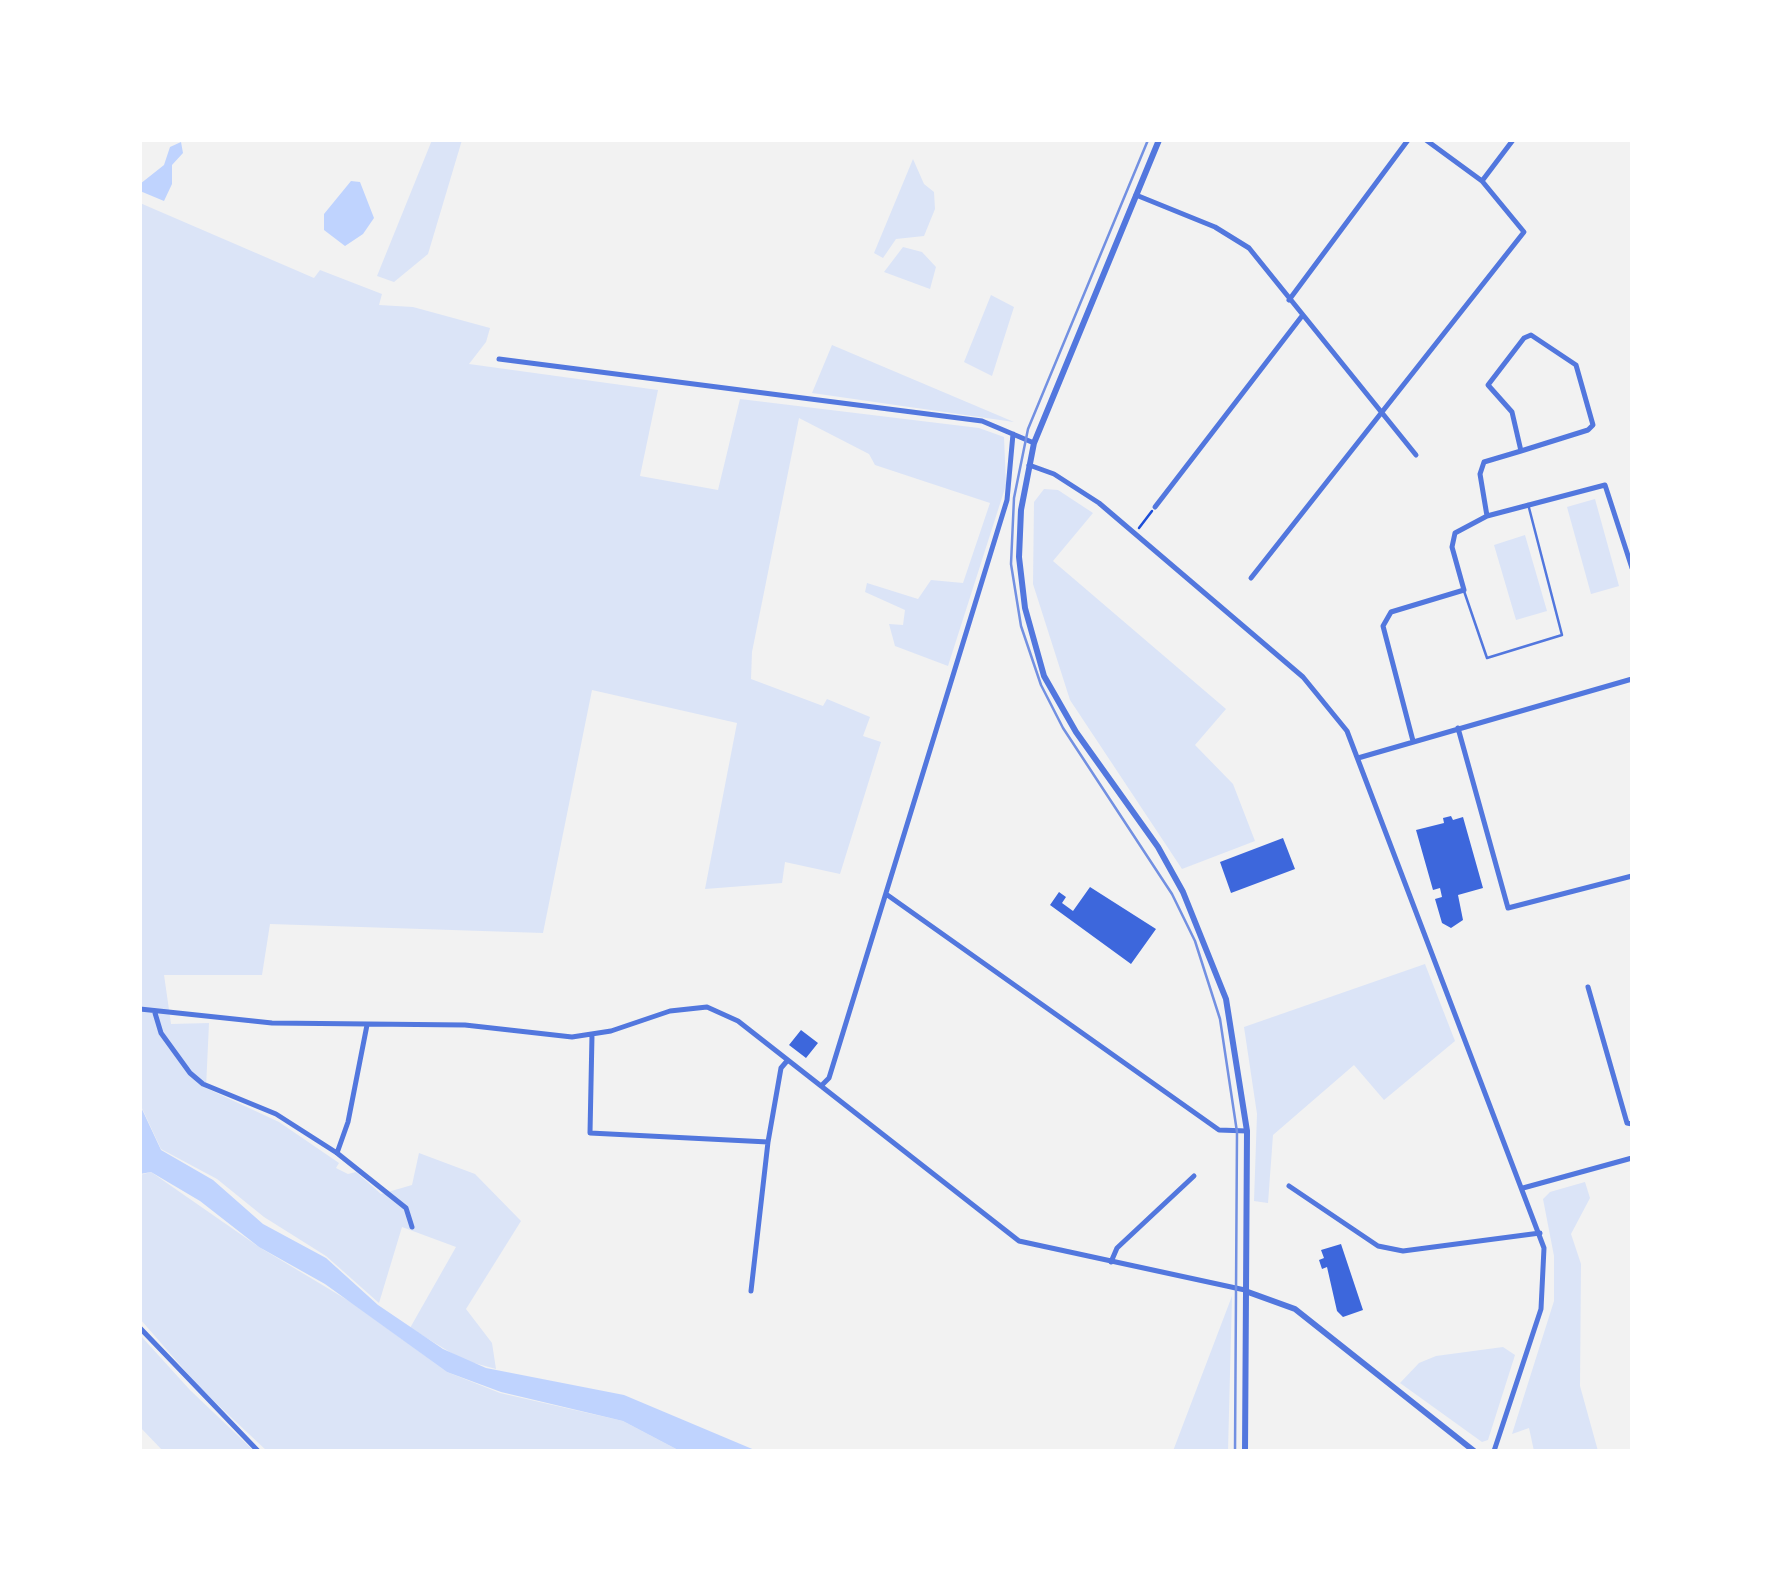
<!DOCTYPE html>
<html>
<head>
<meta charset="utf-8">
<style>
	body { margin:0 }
	#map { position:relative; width:1772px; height:1591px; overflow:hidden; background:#f2f2f2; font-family:"DejaVu Sans",sans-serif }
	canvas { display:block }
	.frame { position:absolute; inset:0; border:142px solid #fff; pointer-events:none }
</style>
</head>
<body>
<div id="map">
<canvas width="1772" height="1591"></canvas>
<div class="frame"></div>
</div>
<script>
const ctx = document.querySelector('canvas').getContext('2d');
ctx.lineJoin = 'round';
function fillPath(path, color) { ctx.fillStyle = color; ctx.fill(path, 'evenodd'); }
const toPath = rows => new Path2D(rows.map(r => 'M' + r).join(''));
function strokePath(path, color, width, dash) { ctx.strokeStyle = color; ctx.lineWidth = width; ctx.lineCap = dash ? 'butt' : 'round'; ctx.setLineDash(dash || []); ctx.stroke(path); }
const green = toPath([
	[432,140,462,140,428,254,394,282,377,276],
	[913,159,924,184,934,192,935,209,924,236,896,239,883,258,874,253],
	[140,203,314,278,320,270,382,294,379,305,413,307,490,328,486,342,469,364,658,390,640,476,718,490,740,399,979,428,1004,437,1006,485,948,666,895,646,889,624,903,625,905,610,865,592,867,583,918,599,931,580,963,583,990,503,875,465,869,454,799,418,752,652,751,679,823,706,827,699,870,717,863,736,881,742,840,874,785,862,782,883,705,889,737,723,592,690,543,933,270,924,262,975,164,975,171,1024,209,1023,206,1088,279,1122,339,1163,336,1168,348,1174,356,1172,381,1194,412,1185,419,1153,475,1174,521,1221,466,1309,492,1343,496,1369,463,1360,410,1328,456,1247,402,1227,379,1303,326,1256,264,1217,217,1179,161,1149,140,1104],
	[903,247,922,252,936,267,930,289,884,272],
	[991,295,1014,307,992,376,964,362],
	[832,345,1014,422,812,393],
	[1044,489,1058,490,1093,513,1053,561,1226,709,1195,745,1233,784,1255,841,1182,869,1070,700,1033,584,1034,502],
	[1595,499,1619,586,1591,594,1567,507],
	[1525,535,1547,611,1516,620,1494,545],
	[1425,964,1455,1041,1384,1100,1354,1065,1273,1135,1268,1203,1254,1201,1257,1114,1244,1027],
	[151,1172,259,1247,354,1304,447,1372,500,1393,623,1421,680,1451,267,1451,201,1389,140,1319,140,1175],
	[1585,1182,1590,1198,1571,1234,1581,1264,1580,1386,1598,1451,1534,1451,1529,1428,1512,1434,1554,1301,1554,1256,1543,1199,1550,1192],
	[1232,1296,1228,1451,1173,1451],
	[140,1335,190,1390,254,1451,163,1451,140,1427],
	[1503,1347,1515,1355,1488,1440,1482,1442,1400,1383,1419,1363,1436,1356]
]);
const water = toPath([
	[181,142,183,153,172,165,172,184,164,201,140,191,140,184,164,165,170,147],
	[351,181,360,182,374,218,363,234,345,246,324,230,324,214],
	[140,1105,161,1150,213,1180,263,1224,326,1258,378,1305,443,1349,486,1368,624,1395,757,1451,680,1451,623,1421,501,1392,447,1372,325,1284,259,1247,200,1201,151,1172,140,1174]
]);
const building = toPath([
	[1451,816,1453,820,1463,817,1483,888,1458,895,1463,920,1451,928,1442,923,1435,899,1442,897,1440,888,1433,890,1416,830,1444,823,1443,818],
	[1283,838,1295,869,1231,893,1220,862],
	[1090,887,1156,929,1131,964,1050,905,1059,892,1066,897,1062,903,1073,911],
	[801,1030,818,1043,806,1058,789,1045],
	[1341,1244,1363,1310,1343,1317,1337,1311,1327,1267,1322,1269,1319,1260,1324,1258,1321,1250]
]);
const path = toPath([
	[1139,528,1152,511]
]);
const service = toPath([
	[1464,591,1487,658,1562,635,1528,504],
	[1632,1227,1632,1230]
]);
const minor = toPath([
	[1482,181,1513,140],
	[1136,195,1215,227,1249,248,1416,455],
	[1289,300,1408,140],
	[499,359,982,421,1034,443],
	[1029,465,1054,474,1099,503,1303,677,1347,731,1544,1248,1541,1309,1494,1451],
	[1155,507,1302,316],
	[1487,516,1480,474,1484,462,1521,451,1588,430,1593,425,1576,365,1531,335,1524,338,1488,385,1512,412,1521,451],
	[1251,578,1524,232,1482,181,1426,140],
	[1458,728,1508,908,1632,876],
	[1413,741,1383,626,1391,612,1464,590,1452,547,1455,533,1487,516,1605,485,1632,568],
	[1358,758,1632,679],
	[886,894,1219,1130,1247,1131],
	[1588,987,1627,1123,1632,1124],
	[140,1009,272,1023,465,1025,572,1037,611,1031,670,1011,707,1007,738,1021,1019,1241,1245,1290],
	[155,1013,161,1033,190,1073,203,1084,276,1114,337,1153,406,1208,412,1227],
	[592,1035,590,1133,768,1142],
	[821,1086,829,1078,1007,500,1013,434],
	[337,1153,348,1122,367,1025],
	[1289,1186,1378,1246,1403,1251,1540,1233],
	[1523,1188,1632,1158],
	[1111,1262,1117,1248,1194,1176],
	[751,1291,768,1142,781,1068,787,1061],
	[140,1328,258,1451]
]);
const tertiary = toPath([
	[1159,140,1034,443,1021,510,1019,557,1025,608,1044,676,1076,732,1158,847,1183,892,1226,999,1247,1131,1245,1451],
	[1248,1292,1295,1309,1474,1451]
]);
const tram = toPath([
	[1148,140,1028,429,1014,498,1011,564,1021,626,1041,685,1063,728,1172,894,1195,941,1220,1019,1237,1132,1235,1451]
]);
fillPath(green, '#dbe4f7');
fillPath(water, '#bfd3fe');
fillPath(building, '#3d67dc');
strokePath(path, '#1d4ed8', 2.5);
strokePath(service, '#5277de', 2.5);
strokePath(minor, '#5277de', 5);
strokePath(tertiary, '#5277de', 6);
strokePath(tram, '#7290e2', 2.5);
</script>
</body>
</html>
